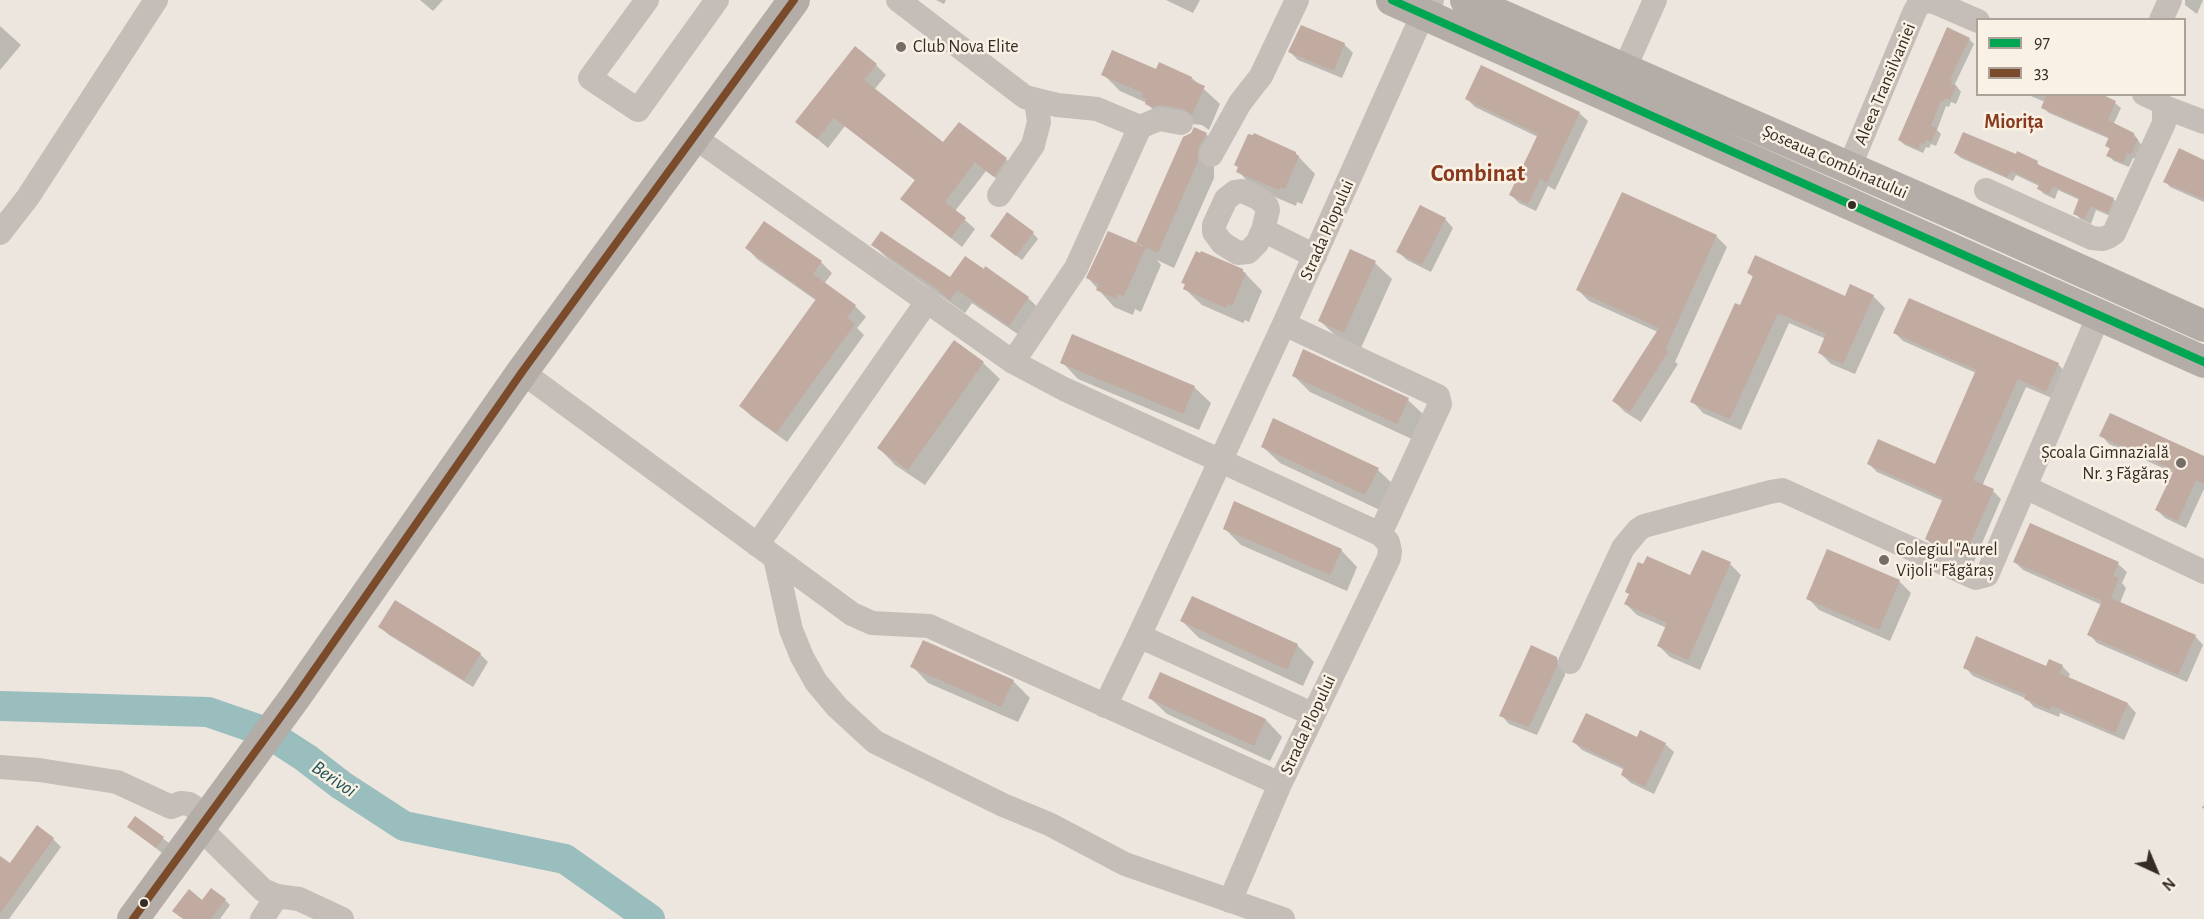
<!DOCTYPE html>
<html>
<head>
<meta charset="utf-8">
<style>
	body { margin:0 }
	#map { position:relative; width:2204px; height:919px; overflow:hidden; background:#ece6df; font-family:"Alegreya Sans",sans-serif }
	canvas { display:block }
	.legend { position:absolute; left:1976px; top:18px; width:210px; height:78px; box-sizing:border-box; background:#faf1e5; border:2px solid #aca299; margin:0; padding:8px 10px; list-style:none; font-size:18px; color:#362c26 }
	.legend li { display:flex; align-items:center; gap:12px; height:30px }
	.legend b { width:30px; border:2px solid #aca299 }
	.north { position:absolute; left:2126px; top:841px; width:60px; height:60px; -webkit-text-stroke:4px #faf1e5; paint-order:stroke; rotate:136deg; font-size:16px; font-weight:700; line-height:24px; text-align:center; color:#362c26 }
	.north::after { content:''; display:block; margin:auto; width:21px; height:27px; background:#362c26; clip-path:polygon(50% 0,100% 100%,50% 72%,0 100%) }
</style>
</head>
<body>
<div id="map">
<canvas width="2204" height="919"></canvas>
<ul class="legend">
<li><b style="height:8px;background:#00a651"></b>97</li>
<li><b style="height:8px;background:#7a4b2a"></b>33</li>
</ul>
<div class="north">N</div>
</div>
<script>
const ctx = document.querySelector('canvas').getContext('2d');
ctx.lineJoin = 'round';
function fillPath(path, color) { ctx.fillStyle = color; ctx.fill(path, 'evenodd'); }
const toPath = rows => new Path2D(rows.map(r => 'M' + r).join(''));
function strokePath(path, color, width, dash) { ctx.strokeStyle = color; ctx.lineWidth = width; ctx.lineCap = dash ? 'butt' : 'round'; ctx.setLineDash(dash || []); ctx.stroke(path); }
function write(font, color, halo, rows, align = 'center') {
  ctx.font = font + ' "Alegreya Sans",sans-serif'; ctx.lineWidth = 5; ctx.setLineDash([]); ctx.textBaseline = 'middle'; ctx.strokeStyle = halo; ctx.fillStyle = color; for (const [text, x, y, turn = 0] of rows) {
    ctx.save(); ctx.translate(x, y); ctx.rotate((+turn || 0) * Math.PI / 180); ctx.textAlign = isNaN(turn) ? turn : align; if (halo) ctx.strokeText(text, 0, 0); ctx.fillText(text, 0, 0); ctx.restore();
  }
}
const shadow = toPath([
	[420,0,443,0,433,11],
	[936,0,946,0,944,4],
	[1166,0,1200,0,1193,13],
	[2185,0,2203,0,2197,14,2185,5],
	[0,26,21,45,0,70],
	[1969,39,1974,44,1955,84,1961,92,1956,104,1951,102,1949,107,1946,106,1937,130,1941,134,1936,146,1931,144,1929,148,1926,147,1923,153,1905,145,1899,140],
	[1344,44,1353,53,1342,78,1298,60,1290,52],
	[876,65,886,75,874,90,944,144,1006,159,1016,169,1005,185,986,171,955,211,975,229,962,247,902,199,916,181,845,126,828,148,797,122],
	[1157,71,1192,78,1220,104,1209,130,1202,125,1163,121,1147,103,1120,91,1103,74],
	[2026,94,2097,94,2115,103,2121,108,2113,125,2134,134,2142,146,2136,159,2133,158,2129,167,2114,161,2108,155,2111,150,2107,146,2110,139,2049,113,2043,108,2045,102],
	[1467,99,1579,113,1588,121,1555,190,1548,186,1536,211,1519,203,1511,195,1538,137,1475,107],
	[1206,134,1223,151,1214,166,1214,178,1174,268,1157,260,1161,265,1141,312,1135,309,1133,315,1114,307,1088,278,1142,247],
	[1295,153,1315,174,1302,204,1297,202,1296,206,1254,188,1238,171,1239,168,1236,165],
	[1955,153,2017,156,2018,153,2037,163,2043,168,2113,199,2119,204,2113,217,2096,210,2091,224,2080,219,2075,213,2080,200,2058,190,2055,199,2044,194,2038,188,2039,186,2016,175,2013,181,1961,158],
	[2204,162,2204,202,2170,187,2165,181],
	[1445,219,1453,228,1431,272,1407,260,1398,252],
	[765,223,821,262,832,273,824,284,855,306,866,317,857,328,864,335,787,442,751,416,741,406,817,301,757,259,747,248],
	[1033,233,1038,239,1022,260,997,241],
	[1716,236,1727,247,1675,362,1678,364,1641,422,1625,412,1614,401,1658,332,1589,301,1578,290],
	[873,244,950,280,984,271,1028,298,1043,312,1025,339,972,303,965,313,888,259],
	[1375,263,1392,279,1361,348,1337,337,1320,321],
	[1242,270,1262,291,1249,322,1245,320,1243,323,1202,305,1185,289,1186,285,1183,282],
	[1749,273,1845,298,1873,296,1885,308,1855,374,1831,364,1820,353,1826,339,1789,323,1741,430,1703,413,1692,401,1741,307,1754,278],
	[1895,333,2058,364,2066,373,2054,399,2026,387,1982,486,1993,491,2001,499,1973,564,1935,547,1926,539,1943,501,1877,472,1869,464,1936,466,1976,373,1903,341],
	[1062,362,1194,387,1211,403,1199,430,1078,379],
	[983,363,1000,379,925,485,895,465,879,448],
	[1294,376,1408,400,1425,416,1414,440,1310,392],
	[1273,420,1378,470,1395,486,1382,511,1280,463,1263,447],
	[2101,435,2204,458,2204,489,2186,528,2165,518,2157,510,2174,473,2109,444],
	[1224,528,1341,550,1357,567,1347,591,1241,545],
	[1828,551,1900,582,1911,593,1890,641,1819,610,1808,598],
	[2015,562,2118,564,2127,572,2122,583,2126,588,2120,603,2195,636,2203,645,2187,682,2097,643,2089,634,2102,605,2023,570],
	[1730,564,1741,575,1700,670,1670,657,1659,646,1667,628,1637,615,1626,604,1630,595],
	[1193,598,1297,645,1314,662,1303,686,1199,638,1182,621],
	[380,627,480,654,488,662,473,687,389,635],
	[925,642,1013,681,1030,698,1018,722,928,683,912,666],
	[1556,658,1565,667,1565,675,1537,735,1509,724,1501,715],
	[2062,666,2070,674,2068,679,2128,704,2136,713,2124,740,2060,713,2059,717,2034,707,2027,699,1973,676,1965,667],
	[1161,674,1266,720,1282,737,1270,761,1167,714,1150,698],
	[1638,739,1665,744,1674,752,1654,794,1631,783,1622,775,1625,770,1582,750,1574,742],
	[136,818,169,843,162,853,129,827],
	[53,839,61,847,9,919,0,919,0,860,11,865],
	[225,900,230,905,220,919,183,919,202,902]
]);
const river = toPath([
	[0,706,208,712,266,732,306,758,341,785,404,826,565,859,650,919]
]);
const building = toPath([
	[1301,25,1345,43,1334,71,1288,52],
	[1947,27,1970,38,1950,79,1952,79,1951,84,1956,86,1950,100,1945,98,1943,102,1941,101,1931,126,1937,128,1931,142,1926,140,1924,144,1920,143,1918,149,1898,140],
	[855,46,877,64,864,80,943,142,959,122,1007,158,994,177,975,162,945,202,966,218,951,238,900,199,915,180,834,118,817,139,795,122],
	[1112,50,1156,69,1159,62,1192,77,1191,80,1205,86,1192,115,1184,109,1162,105,1151,107,1145,104,1147,99,1141,97,1143,93,1101,75],
	[1481,65,1580,112,1547,183,1540,179,1528,204,1509,195,1538,134,1465,99],
	[2047,94,2101,94,2116,101,2108,120,2134,133,2133,137,2138,139,2131,155,2127,153,2123,163,2106,156,2110,148,2105,146,2109,137,2041,108],
	[1194,127,1207,133,1198,149,1198,161,1158,253,1136,243,1183,137,1191,133],
	[1963,132,2016,154,2017,151,2038,161,2037,164,2114,198,2108,213,2091,206,2085,219,2073,214,2079,198,2053,186,2049,194,2037,189,2039,184,2011,171,2007,177,1954,153],
	[1254,133,1296,152,1296,154,1299,156,1285,189,1281,187,1279,190,1236,172,1238,167,1234,165,1248,134,1253,135],
	[2179,148,2204,160,2204,199,2163,182],
	[1622,192,1717,235,1665,350,1668,352,1630,412,1612,401,1659,328,1576,290],
	[1420,205,1446,218,1422,265,1396,252],
	[1007,212,1034,232,1016,256,990,236],
	[764,221,822,261,813,274,856,305,847,318,855,324,776,433,739,406,816,299,745,248],
	[881,231,950,277,965,256,984,269,985,266,1029,297,1009,326,957,290,950,300,937,289,871,245],
	[1108,231,1146,247,1124,296,1118,294,1116,299,1096,290,1099,284,1086,278],
	[1350,249,1376,261,1344,333,1318,321],
	[1196,251,1200,253,1201,251,1243,269,1243,272,1246,273,1232,306,1228,304,1226,308,1183,289,1185,284,1181,283],
	[1755,255,1845,296,1850,284,1874,295,1843,364,1818,353,1826,334,1778,313,1730,419,1690,402,1735,303,1740,305,1753,276,1747,273],
	[1909,298,2059,363,2046,392,2018,379,1973,480,1994,489,1964,557,1925,539,1943,498,1867,464,1878,439,1935,464,1976,370,1893,333],
	[1072,334,1195,386,1183,414,1060,363],
	[954,340,984,362,908,470,877,448],
	[1303,349,1409,398,1397,424,1292,376],
	[2110,413,2204,456,2204,484,2196,480,2178,521,2155,510,2174,470,2099,436],
	[1273,418,1379,468,1365,495,1261,447],
	[1234,501,1342,549,1330,575,1223,529],
	[2030,523,2119,562,2113,576,2119,578,2111,598,2196,635,2178,675,2087,635,2102,601,2013,562],
	[1827,549,1900,580,1879,630,1806,599],
	[1702,550,1731,562,1688,660,1657,646,1667,623,1624,604,1629,594,1625,592,1638,562,1643,564,1647,556,1690,575],
	[1192,596,1298,644,1287,670,1180,621],
	[395,600,481,653,464,680,378,627],
	[1976,636,2046,666,2049,659,2063,665,2059,673,2128,703,2115,733,2052,706,2050,710,2024,699,2026,695,1963,668],
	[923,640,1014,680,1001,707,910,667],
	[1531,645,1557,657,1557,666,1529,727,1499,716],
	[1160,672,1266,719,1254,746,1148,698],
	[1586,713,1637,737,1640,730,1666,743,1645,787,1621,775,1624,767,1572,742],
	[135,816,164,837,156,848,127,827],
	[37,825,54,838,0,914,0,856,10,863],
	[211,888,226,899,211,919,183,919,172,911,189,889,202,900]
]);
const path = toPath([
	[2203,806,2204,808]
]);
const minor = toPath([
	[647,0,590,78,638,110,717,0],
	[898,0,1025,97,1057,105,1097,109,1140,127,1076,268,1013,362],
	[1919,5,1925,1,1934,2,1978,21],
	[2161,20,2170,0],
	[1624,70,1655,0],
	[2144,94,2159,101,2164,107,2204,122],
	[1140,127,1159,119,1181,123],
	[694,137,1013,362,1064,389,1380,534,1388,542,1390,551,1389,558,1280,784],
	[1211,155,1240,103,1261,76,1297,0],
	[1849,168,1914,13,1921,0],
	[1986,190,2092,238,2102,239,2108,237,2114,233,2164,123,2164,107],
	[1242,191,1258,198,1267,206,1268,210,1263,230,1257,243,1248,252,1238,253,1222,243,1214,232,1214,225,1226,199,1235,192,1242,191],
	[999,195,1033,145,1039,122,1036,100],
	[1263,230,1315,256],
	[0,233,28,197,156,0],
	[1284,324,1438,396,1440,404,1380,534],
	[522,372,852,614,872,623,929,626,1280,784,1230,901],
	[2025,487,2204,572],
	[757,545,928,300],
	[775,558,791,630,802,657,816,682,837,707,875,742,1003,805,1049,824,1125,864,1283,919],
	[1139,636,1312,714],
	[1570,662,1623,548,1638,530,1644,526,1770,492,1782,490,1976,578,1987,575,2099,315],
	[1105,706,1139,636,1284,324,1423,14,1432,0],
	[0,767,39,770,117,782,171,807,181,803,189,804,208,816],
	[200,828,263,890,277,896,299,899,342,919],
	[262,919,277,896]
]);
const major = toPath([
	[1392,0,2204,362],
	[1466,0,1964,218,2204,326],
	[133,919,296,696,522,372,794,0]
]);
const bus1 = toPath([
	[1392,0,2204,362]
]);
const bus2 = toPath([
	[133,919,296,696,522,372,794,0]
]);
const markers = [
	[901,47,6,"#766d67"],
	[1852,205,5,"#362c26"],
	[2181,463,6,"#766d67"],
	[1884,560,6,"#766d67"],
	[144,903,5,"#362c26"]
];
const poiNames = [
	["Club Nova Elite",913,47],
	["Școala Gimnazială",2169,453,"right"],
	["Nr. 3 Făgăraș",2169,474,"right"],
	["Colegiul \"Aurel",1896,550],
	["Vijoli\" Făgăraș",1896,571]
];
const streetNames = [
	["Aleea Transilvaniei",1885,84,-67],
	["Șoseaua Combinatului",1835,162,24],
	["Strada Plopului",1327,230,-66],
	["Strada Plopului",1308,725,-65]
];
const neighbourhoodNames = [
	["Miorița",2014,122]
];
const waterNames = [
	["Berivoi",334,779,34]
];
const districtNames = [
	["Combinat",1478,174]
];
fillPath(shadow, '#0003');
strokePath(river, '#9abdbe', 30);
fillPath(building, '#c1aaa0');
strokePath(path, '#beb7b0', 3, [3, 3]);
strokePath(minor, '#c5beb8', 24);
strokePath(major, '#b4ada7', 32);
strokePath(bus1, '#00a651', 8);
strokePath(bus2, '#7a4b2a', 8);
for (const [x, y, r, color] of markers) { const dot = new Path2D(); dot.arc(x, y, r, 0, 2 * Math.PI); ctx.fillStyle = color; ctx.fill(dot); strokePath(dot, '#faf1e5', 2); }
write('18px', '#362c26', '#faf1e5', poiNames, 'left');
write('18px', '#362c26', '#faf1e5', streetNames);
write('bold 20px', '#873a1d', '#faf1e5', neighbourhoodNames);
write('italic 20px', '#1b5258', '#faf1e5', waterNames);
write('bold 24px', '#873a1d', '#faf1e5', districtNames);
</script>
</body>
</html>
